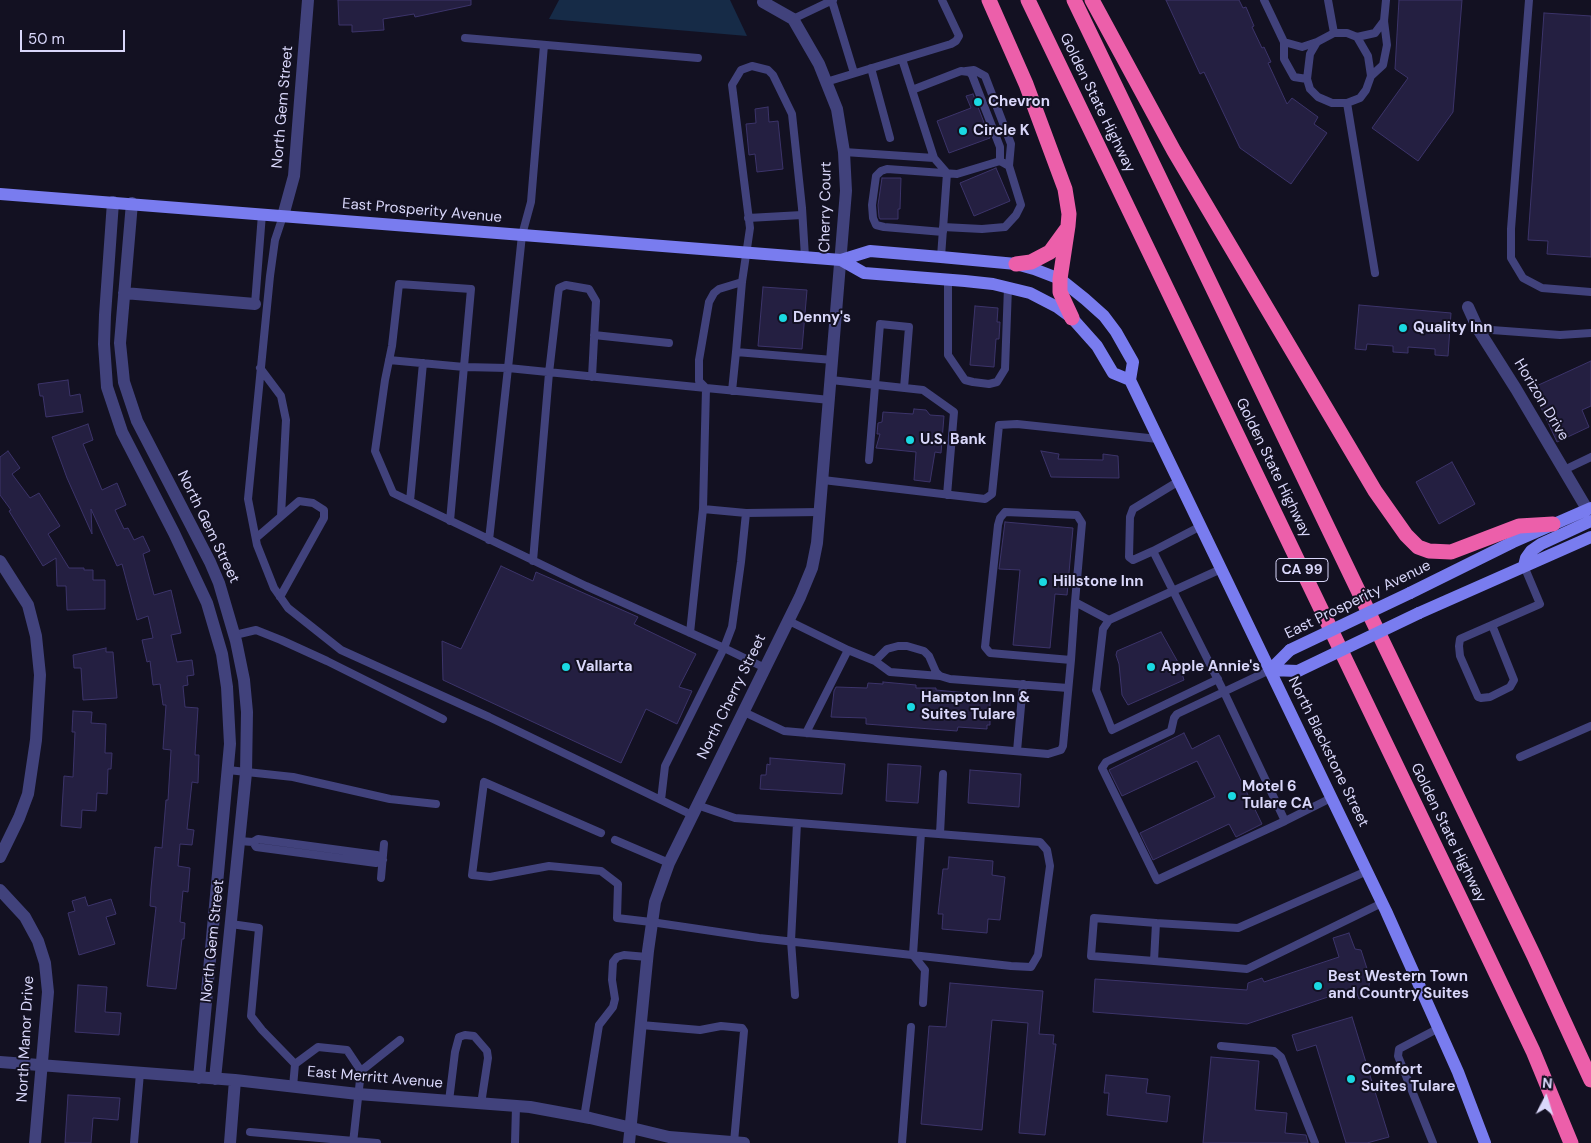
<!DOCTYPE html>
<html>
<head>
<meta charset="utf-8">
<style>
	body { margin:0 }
	#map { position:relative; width:1591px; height:1143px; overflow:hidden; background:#131122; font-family:"DM Sans",sans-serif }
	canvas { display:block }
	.north { position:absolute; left:1521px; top:1073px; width:50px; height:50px; -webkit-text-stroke:4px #131122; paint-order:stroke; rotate:5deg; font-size:14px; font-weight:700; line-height:20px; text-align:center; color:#d9d7fa }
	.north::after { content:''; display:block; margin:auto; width:18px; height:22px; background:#d9d7fa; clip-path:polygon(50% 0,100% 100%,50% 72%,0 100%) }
	.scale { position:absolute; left:20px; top:30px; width:105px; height:22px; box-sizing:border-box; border:2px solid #d9d7fa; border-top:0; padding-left:6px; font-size:15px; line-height:18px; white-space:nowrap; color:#d9d7fa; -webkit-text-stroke:4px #131122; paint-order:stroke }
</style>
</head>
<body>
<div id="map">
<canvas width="1591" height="1143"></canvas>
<div class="north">N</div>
<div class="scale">50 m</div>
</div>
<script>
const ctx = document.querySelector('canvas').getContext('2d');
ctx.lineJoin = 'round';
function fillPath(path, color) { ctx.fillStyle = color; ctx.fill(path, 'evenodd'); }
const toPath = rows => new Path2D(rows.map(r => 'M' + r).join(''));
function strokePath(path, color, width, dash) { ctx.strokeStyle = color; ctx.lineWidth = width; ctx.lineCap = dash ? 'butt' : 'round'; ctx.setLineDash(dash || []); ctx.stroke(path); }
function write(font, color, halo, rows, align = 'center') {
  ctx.font = font + ' "DM Sans",sans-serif'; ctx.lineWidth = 4; ctx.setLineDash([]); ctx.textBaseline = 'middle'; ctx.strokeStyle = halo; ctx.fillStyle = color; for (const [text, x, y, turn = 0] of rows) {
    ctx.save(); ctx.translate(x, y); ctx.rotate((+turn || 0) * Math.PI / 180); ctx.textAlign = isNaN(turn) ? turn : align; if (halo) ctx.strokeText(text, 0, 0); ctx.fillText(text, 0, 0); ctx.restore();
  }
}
const water = toPath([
	[559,0,730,0,747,36,549,19]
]);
const building = toPath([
	[338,0,471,0,471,5,415,17,414,14,383,19,384,30,352,32,352,25,339,25,338,0],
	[1166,0,1239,0,1243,8,1246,7,1254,26,1252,27,1262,48,1264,47,1271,62,1268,63,1287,104,1292,98,1318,117,1314,124,1327,133,1291,184,1240,148,1204,72,1200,74,1166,0],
	[1399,0,1462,0,1453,112,1418,161,1372,128,1408,78,1395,69,1399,0],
	[1544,13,1591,16,1591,257,1547,254,1548,241,1528,240,1544,13],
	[973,94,990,138,949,153,937,121,971,108,966,96,973,94],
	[768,107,769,122,778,121,783,169,757,172,755,154,749,155,746,124,756,123,755,109,768,107],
	[996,168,1010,201,974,216,960,183,996,168],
	[882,178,901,178,900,209,898,209,898,219,880,219,879,217,878,205,882,178],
	[763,287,807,290,802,349,758,346,763,287],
	[1359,305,1451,313,1448,356,1435,355,1435,349,1408,347,1408,353,1393,352,1393,346,1367,344,1366,350,1355,349,1359,305],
	[975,306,998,308,997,322,1000,322,999,339,996,339,994,367,970,365,975,306],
	[1591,361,1591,406,1582,410,1589,427,1557,442,1532,388,1591,361],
	[68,380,70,396,80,394,83,412,46,417,43,396,40,396,38,384,68,380],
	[914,409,926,410,930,415,944,416,941,453,935,452,930,482,914,480,916,452,876,448,880,434,877,434,878,423,882,422,883,412,913,414,914,409],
	[88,424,93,440,83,444,102,490,117,483,126,505,115,510,124,529,128,528,134,540,143,536,150,551,143,554,154,595,171,590,181,633,171,635,177,662,192,660,194,675,187,676,188,685,183,686,185,707,198,708,195,755,199,755,198,783,192,782,187,829,194,830,192,845,180,844,178,866,190,868,188,892,183,891,180,922,185,923,184,939,182,939,176,989,147,986,156,907,150,906,151,888,155,847,162,848,166,800,168,800,171,750,163,749,166,705,163,705,160,684,153,685,150,661,147,662,142,640,153,638,148,616,137,620,122,564,117,566,91,509,92,534,67,478,52,437,88,424],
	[8,451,20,468,12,474,30,498,39,493,60,526,48,534,69,568,84,568,84,570,93,570,93,580,105,580,105,609,67,610,66,586,57,586,56,558,43,566,9,511,11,510,0,495,0,457,8,451],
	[1041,451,1059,454,1058,459,1103,460,1103,454,1118,456,1119,478,1051,477,1041,451],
	[1452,462,1475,504,1439,524,1416,482,1452,462],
	[1005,522,1073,528,1067,595,1055,594,1050,648,1013,645,1020,570,999,569,1005,522],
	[501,566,533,581,536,572,638,617,634,624,696,654,679,687,692,691,677,724,646,709,621,763,443,680,442,641,461,649,501,566],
	[1161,632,1179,664,1184,680,1128,705,1122,695,1119,664,1116,655,1117,651,1161,632],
	[106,648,106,652,113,652,117,698,83,700,81,668,74,668,73,655,106,648],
	[883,682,916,685,916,688,936,688,936,690,978,694,978,697,990,697,990,725,987,725,987,729,958,727,957,731,866,724,866,718,831,717,834,691,836,687,867,688,868,683,883,684,883,682],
	[73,711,92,712,91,723,106,724,105,753,112,753,111,769,108,769,107,794,97,793,96,811,82,810,81,828,61,826,64,776,73,777,75,732,72,732,73,711],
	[1184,733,1192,749,1219,735,1262,824,1236,837,1229,824,1153,860,1140,833,1215,797,1197,761,1122,796,1109,770,1184,733],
	[770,758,845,764,842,794,760,789,761,775,766,775,767,764,770,765,770,758],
	[888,764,921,766,918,803,886,801,888,764],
	[970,770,1021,774,1019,807,968,803,970,770],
	[949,857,993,861,992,875,1005,877,1000,920,988,919,987,933,942,929,943,914,938,914,943,869,948,869,949,857],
	[85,897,88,906,111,899,116,914,106,917,115,944,79,955,68,913,75,911,72,901,85,897],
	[1349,933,1355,949,1361,950,1370,978,1369,986,1372,995,1359,999,1355,988,1247,1024,1093,1012,1095,979,1247,990,1248,983,1262,978,1264,982,1339,957,1333,938,1349,933],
	[950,983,1043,991,1039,1034,1054,1035,1053,1044,1056,1044,1045,1135,1019,1133,1028,1023,992,1020,982,1130,921,1124,929,1026,946,1027,950,983],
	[78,985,107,987,105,1012,121,1013,119,1035,75,1032,78,985],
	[1352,1017,1389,1137,1367,1143,1346,1143,1316,1045,1297,1051,1292,1035,1352,1017],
	[1211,1057,1259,1061,1255,1110,1287,1113,1285,1133,1306,1135,1308,1143,1203,1143,1211,1057],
	[1106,1075,1148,1079,1146,1093,1170,1096,1167,1122,1107,1115,1109,1093,1104,1093,1106,1075],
	[68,1095,120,1098,118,1120,93,1118,91,1143,65,1143,68,1095]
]);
const service = toPath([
	[1264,0,1284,42,1284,59,1294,77,1307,79],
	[1328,0,1334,33],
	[1529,0,1511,229,1511,258,1523,278,1542,288,1591,292],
	[832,1,854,73],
	[793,19,833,0],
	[1334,33,1347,33,1357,37,1368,56,1371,76,1366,90,1360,98,1347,103,1332,103,1318,97,1310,89,1307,79,1310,54,1317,42,1334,33],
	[1357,37,1375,33,1384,21],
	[465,38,698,58],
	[1284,42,1302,47,1317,42],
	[902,59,934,158],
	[871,68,890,138],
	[966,71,974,70,985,76,1011,144,1009,166],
	[1371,76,1383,65,1387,45,1384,21,1386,0],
	[826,82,951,44,956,41,959,36,942,0],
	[912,90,961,71,969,72,972,75,1000,147,1000,161],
	[1347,103,1375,273],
	[844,152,934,158,947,173,941,257],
	[283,216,275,240,270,276,248,499,257,545,274,588,288,608,341,650,489,717,692,815],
	[748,218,802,215],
	[943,232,884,227,876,225,873,218,872,205,876,176,881,171,887,169,957,174,1000,161,1009,166,1021,205,1016,215,1005,227,982,229,943,227],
	[948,280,948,355,965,380,973,382,989,384,997,382,1005,369,1008,287],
	[255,304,262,214],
	[1478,329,1560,335,1591,333],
	[594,335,669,343],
	[736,352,742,282,750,228,732,85,741,70,752,66,768,70,773,75,792,114,802,208,805,257],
	[389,360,464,367,508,368,522,235,531,202,544,45],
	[260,368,281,396,286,420,281,516],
	[831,380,923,390,954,412,947,495],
	[706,388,699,381,699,360,709,302,714,293,719,289,742,282],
	[732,391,736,352,833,360],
	[869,460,880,324,909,327,904,388],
	[1564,470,1591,457],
	[823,480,985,499,992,494,999,425,1017,424,1158,439],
	[410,501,423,363],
	[746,513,820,512],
	[450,521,471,289,399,284,392,346,385,380,375,451,393,493,524,556,586,586,724,648,732,627,741,562,746,513,703,509,706,388,830,400],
	[1201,526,1153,551,1224,692,1285,821,1331,798],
	[256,538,299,501,313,503,324,510,324,518,280,597],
	[489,540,508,368,706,388],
	[1153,551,1133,560,1129,557,1130,517,1133,509,1179,481],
	[533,561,549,373,558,295,559,288,566,285,589,289,596,301,592,377],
	[789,621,848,650,806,733],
	[1492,625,1514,680,1510,687,1490,697,1481,698,1478,697,1460,656,1459,646,1460,639,1540,604,1524,566],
	[690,633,703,509],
	[235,635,256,630,281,640,327,661,443,719],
	[848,650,875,661,887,649,898,646,907,646,924,651,929,656,936,672,940,676,950,679,1068,688],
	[1071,660,1075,602],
	[875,661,890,672,940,676],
	[1270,670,1177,714,1174,718,1171,731,1106,762,1102,768,1157,880,1285,821],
	[1218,679,1112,730,1096,690,1103,629,1109,620,1221,569],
	[744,712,784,731,1048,754,1061,750,1063,746,1071,660,990,653,985,647,998,525,1000,518,1005,512,1077,515,1082,523,1075,602,1109,620],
	[1017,751,1023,684],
	[1520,757,1591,726],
	[228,770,293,777,390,799,436,804],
	[661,800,665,766,724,648,765,668],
	[601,833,484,782,472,875,490,877,549,866,601,871,618,884,617,918,651,922,759,938,1011,966,1031,967,1038,955,1050,866,1047,850,1040,842,735,818,697,805],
	[921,833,913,955,925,970,923,1003],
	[940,834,943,774],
	[615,840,669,863],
	[239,841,253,842,258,839,377,855,383,860,376,863,256,847,253,842],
	[1367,871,1238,928,1156,923,1154,961,1247,969,1382,903],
	[381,878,384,844],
	[231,924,259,928,251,1016,262,1030,295,1064,293,1087],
	[1154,961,1091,956,1094,918,1156,923],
	[795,995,791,941,797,823],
	[641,1025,700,1030,721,1026,742,1028,744,1031,734,1142],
	[1221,1046,1274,1051,1281,1057,1315,1143],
	[295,1064,318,1047,347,1050,361,1071,353,1143],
	[361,1071,400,1040],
	[449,1101,455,1052,459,1037,465,1035,474,1036,487,1051,488,1058,481,1104],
	[584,1118,599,1025,613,1007,615,999,612,980,613,962,617,957,624,955,647,957],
	[250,1132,377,1143],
	[134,1143,140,1073],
	[515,1143,516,1106],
	[902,1143,911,1027],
	[1433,1143,1398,1056,1399,1049,1439,1028]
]);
const minor = toPath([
	[113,202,105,315,104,344,107,387,122,432,174,533,207,603,222,654,227,687,230,744,199,1078],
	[132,203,120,343,124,382,137,421,210,562,219,583,236,641,244,680,247,712,246,773,215,1079],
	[283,216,294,176,308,0],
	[124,293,255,304],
	[1468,307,1478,329,1516,389,1587,509],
	[0,561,28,605,36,636,40,675,36,740,28,794,19,818,0,857],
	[0,890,25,917,38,941,45,963,48,992,35,1143],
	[0,1062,235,1080,358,1094,530,1107,590,1118,669,1137,744,1143],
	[230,1143,235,1080],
	[629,1143,648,951,655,902,669,863,800,597,812,568,817,543,846,191,844,152,837,109,819,64,793,19,763,2]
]);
const secondary = toPath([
	[0,194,841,260,870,251,941,257,1016,264,1034,269,1060,279,1085,299,1104,316,1116,332,1133,362,1130,380,1386,911,1458,1072,1485,1143],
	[841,260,864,273,965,281,993,284,1030,293,1057,307,1072,318,1097,346,1113,373,1130,380],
	[1524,566,1526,558,1531,551,1541,544,1591,521],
	[1410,593,1513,542,1591,508],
	[1419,613,1591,537],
	[1270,670,1290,650],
	[1270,670,1298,671]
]);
const motorway = toPath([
	[989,0,1026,84,1065,189,1069,214,1068,226,1060,279,1060,292,1072,318],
	[1028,0,1461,900,1533,1051,1571,1143],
	[1074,0,1534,956,1591,1080],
	[1092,0,1174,151,1375,491,1406,535,1418,547,1429,551,1451,552,1519,526,1553,524],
	[1016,264,1031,262,1050,252,1066,230]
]);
const secondaryBridge = toPath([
	[1290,650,1410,593],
	[1298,671,1419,613]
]);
const markers = [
	[978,102,5,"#1ad9e2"],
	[963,131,5,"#1ad9e2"],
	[783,318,5,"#1ad9e2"],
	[1403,328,5,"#1ad9e2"],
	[910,440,5,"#1ad9e2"],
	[1043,582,5,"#1ad9e2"],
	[566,667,5,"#1ad9e2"],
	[1151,667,5,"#1ad9e2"],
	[911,707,5,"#1ad9e2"],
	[1232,796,5,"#1ad9e2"],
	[1318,986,5,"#1ad9e2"],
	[1351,1079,5,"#1ad9e2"]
];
const shields = [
	[1302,570,52]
];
const shieldNames = [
	["CA 99",1302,570]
];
const poiNames = [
	["Chevron",988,102],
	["Circle K",973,131],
	["Denny's",793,318],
	["Quality Inn",1413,328],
	["U.S. Bank",920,440],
	["Hillstone Inn",1053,582],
	["Vallarta",576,667],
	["Apple Annie's",1161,667],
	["Hampton Inn &",921,698],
	["Suites Tulare",921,715],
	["Motel 6",1242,787],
	["Tulare CA",1242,804],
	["Best Western Town",1328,977],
	["and Country Suites",1328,994],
	["Comfort",1361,1070],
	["Suites Tulare",1361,1087]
];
const streetNames = [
	["Golden State Highway",1097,103,64],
	["North Gem Street",283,107,-85],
	["Cherry Court",826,207,-89],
	["East Prosperity Avenue",422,211,5],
	["Horizon Drive",1541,400,59],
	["Golden State Highway",1273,468,64],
	["North Gem Street",208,527,64],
	["East Prosperity Avenue",1358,600,-26],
	["North Cherry Street",732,697,-64],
	["North Blackstone Street",1328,752,64],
	["Golden State Highway",1448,833,64],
	["North Gem Street",213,941,-84],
	["North Manor Drive",26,1039,-87],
	["East Merritt Avenue",375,1078,5]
];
fillPath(water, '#162b47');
fillPath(building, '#241f41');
strokePath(building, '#3c346a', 1);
strokePath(service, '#41427c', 8);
strokePath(minor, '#41427c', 12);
strokePath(secondary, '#797cef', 12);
strokePath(motorway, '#ec5faa', 15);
strokePath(secondaryBridge, '#797cef', 12);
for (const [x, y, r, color] of markers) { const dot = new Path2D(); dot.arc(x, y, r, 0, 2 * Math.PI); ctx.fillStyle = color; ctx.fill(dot); strokePath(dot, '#131122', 2); }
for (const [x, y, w] of shields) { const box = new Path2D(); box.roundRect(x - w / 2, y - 11.5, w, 23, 4); ctx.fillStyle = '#131122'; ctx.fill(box); strokePath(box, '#d9d7fa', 1); }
write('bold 14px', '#d9d7fa', null, shieldNames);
write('bold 15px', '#d9d7fa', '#131122', poiNames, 'left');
write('15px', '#d9d7fa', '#131122', streetNames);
</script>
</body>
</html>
